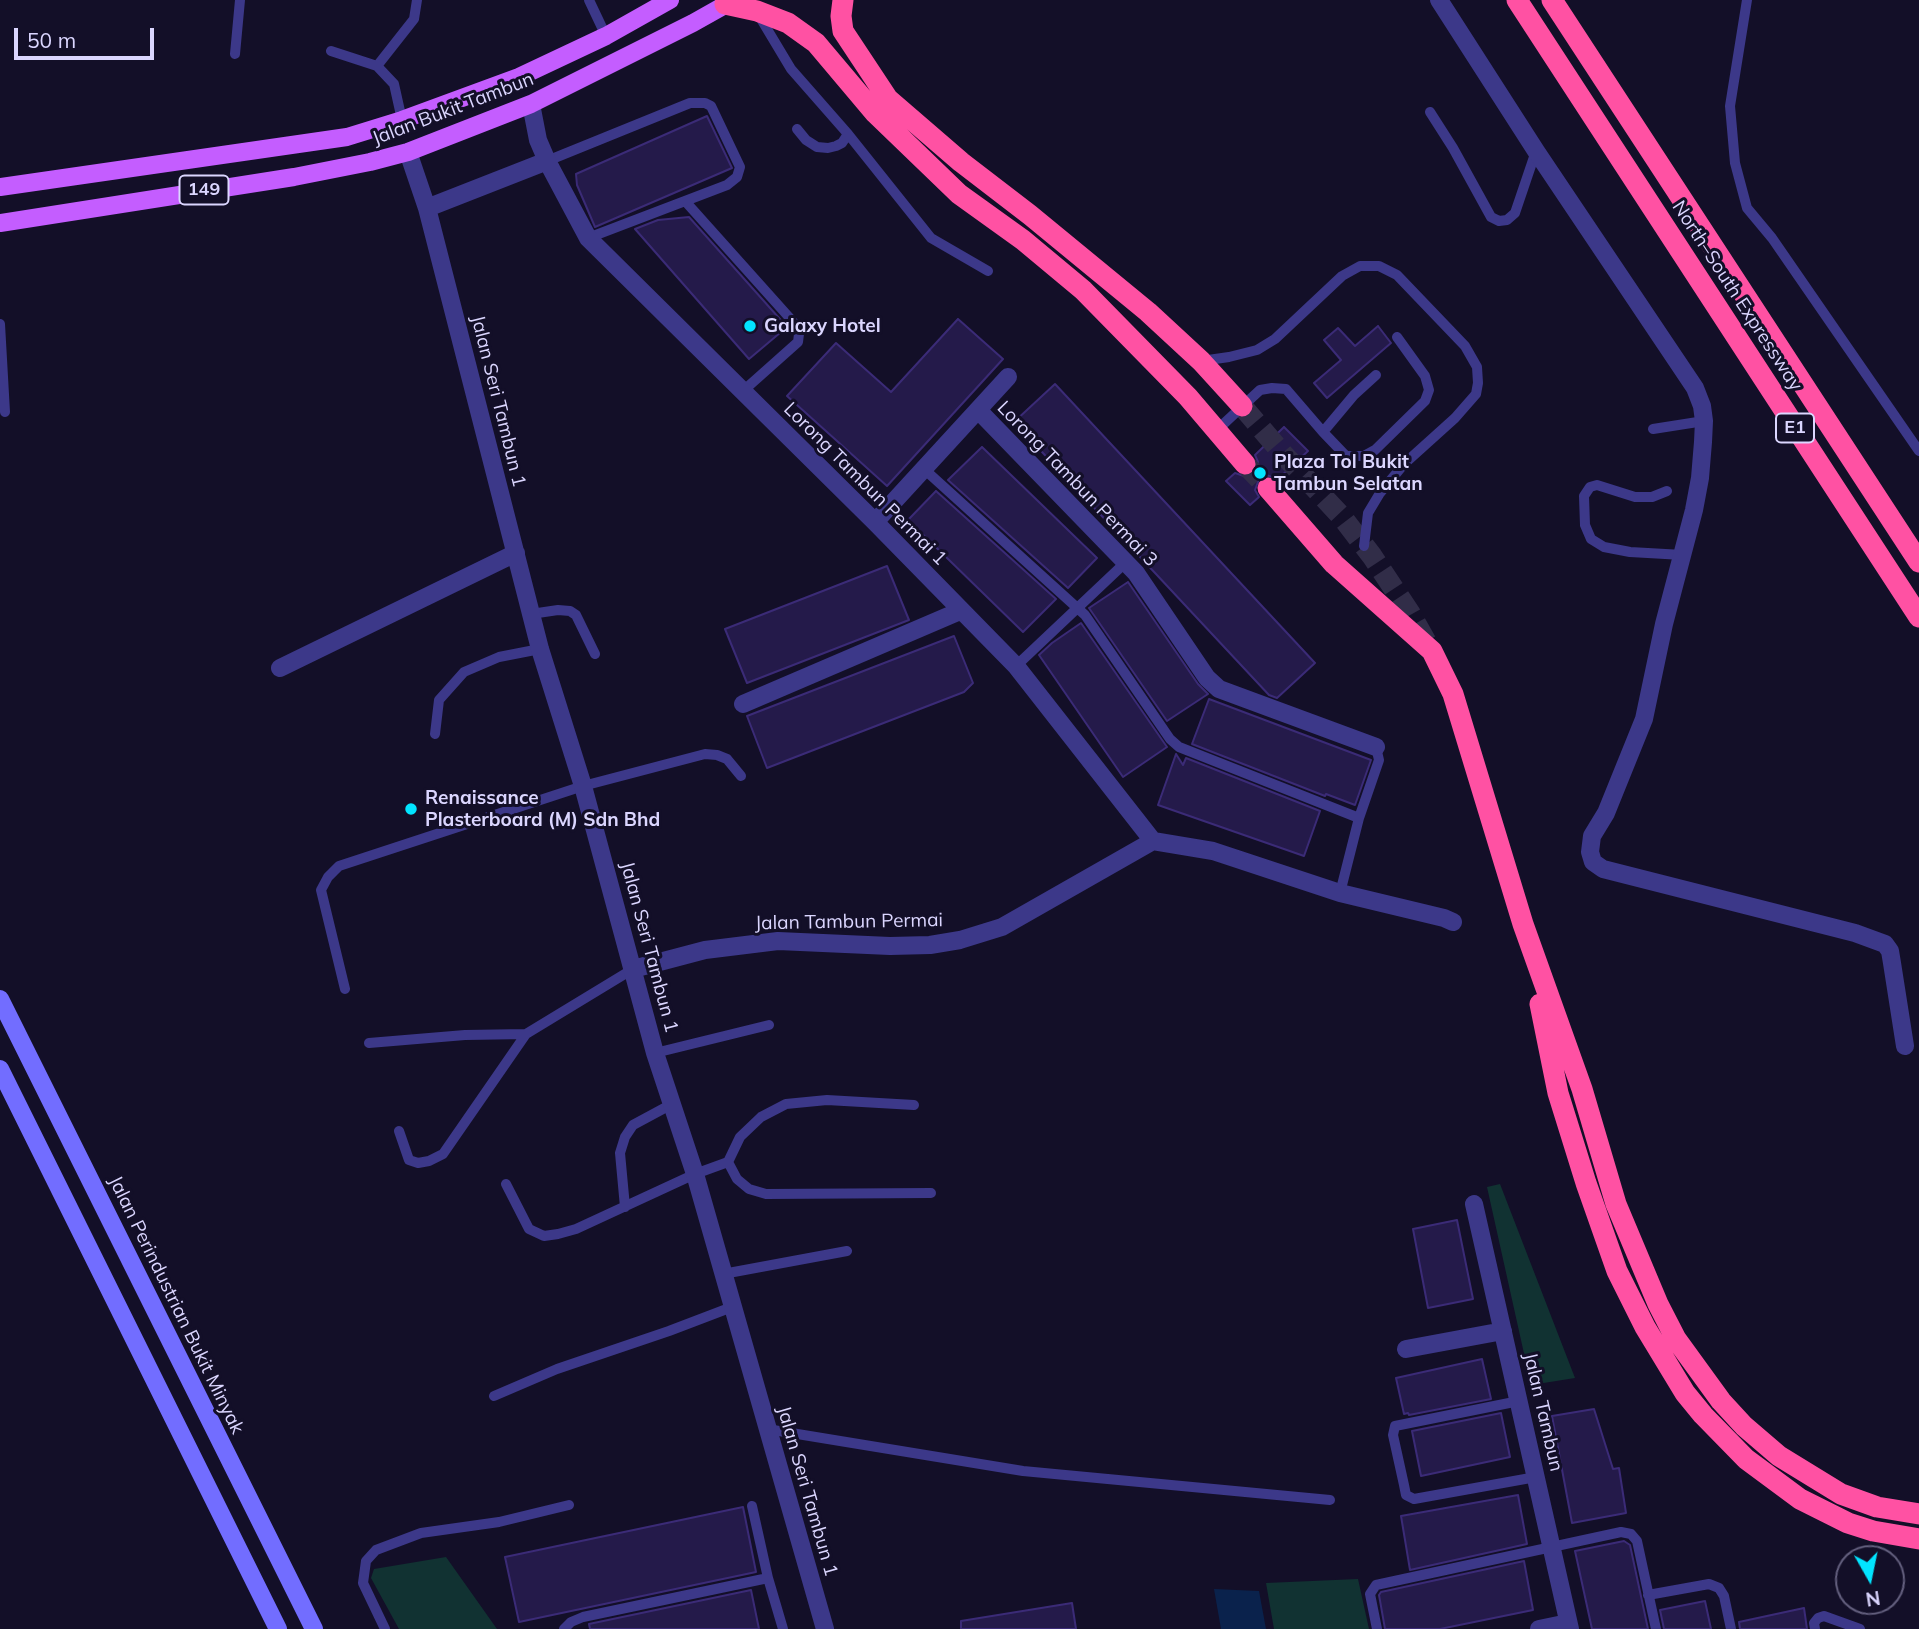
<!DOCTYPE html>
<html>
<head>
<meta charset="utf-8">
<style>
	body { margin:0 }
	#map { position:relative; width:1919px; height:1629px; overflow:hidden; background:#130f28; font-family:Mulish,sans-serif }
	canvas { display:block }
	.north { position:absolute; left:1835px; top:1545px; width:70px; height:70px; box-sizing:border-box; background:#130f28; border:2px solid #635f7e; border-radius:50%; rotate:171deg; font-size:19px; font-weight:700; line-height:28px; text-align:center; color:#dbd6ff }
	.north::after { content:''; display:block; margin:auto; width:24px; height:32px; background:#02e4ff; clip-path:polygon(50% 0,100% 100%,50% 72%,0 100%) }
	.scale { position:absolute; left:14px; top:28px; width:140px; height:32px; box-sizing:border-box; border:4px solid #dbd6ff; border-top:0; padding-left:9px; font-size:21px; line-height:24px; white-space:nowrap; color:#dbd6ff; -webkit-text-stroke:5px #130f28; paint-order:stroke }
</style>
</head>
<body>
<div id="map">
<canvas width="1919" height="1629"></canvas>
<div class="north">N</div>
<div class="scale">50 m</div>
</div>
<script>
const ctx = document.querySelector('canvas').getContext('2d');
ctx.lineJoin = 'round';
function fillPath(path, color) { ctx.fillStyle = color; ctx.fill(path, 'evenodd'); }
const toPath = rows => new Path2D(rows.map(r => 'M' + r).join(''));
function strokePath(path, color, width, dash) { ctx.strokeStyle = color; ctx.lineWidth = width; ctx.lineCap = dash ? 'butt' : 'round'; ctx.setLineDash(dash || []); ctx.stroke(path); }
function write(font, color, halo, rows, align = 'center') {
  ctx.font = font + ' Mulish,sans-serif'; ctx.lineWidth = 6; ctx.setLineDash([]); ctx.textBaseline = 'middle'; ctx.strokeStyle = halo; ctx.fillStyle = color; for (const [text, x, y, turn = 0] of rows) {
    ctx.save(); ctx.translate(x, y); ctx.rotate((+turn || 0) * Math.PI / 180); ctx.textAlign = isNaN(turn) ? turn : align; if (halo) ctx.strokeText(text, 0, 0); ctx.fillText(text, 0, 0); ctx.restore();
  }
}
const green = toPath([
	[1500,1184,1575,1378,1531,1385,1487,1187],
	[446,1557,497,1629,399,1629,371,1578,374,1569],
	[1358,1579,1369,1629,1274,1629,1266,1583]
]);
const water = toPath([
	[1214,1589,1259,1591,1266,1629,1221,1629]
]);
const building = toPath([
	[707,116,732,168,595,227,577,185,576,174,707,116],
	[689,217,787,327,749,359,635,229,658,220,689,217],
	[958,319,1003,359,887,486,787,396,836,343,891,392,958,319],
	[1378,326,1391,343,1327,398,1314,383,1341,360,1324,340,1338,328,1355,346,1378,326],
	[1055,384,1315,663,1277,698,1269,695,1014,422,1055,384],
	[1284,427,1308,451,1278,479,1266,475,1259,479,1255,490,1259,497,1250,505,1226,481,1235,473,1247,477,1254,473,1258,462,1255,455,1284,427],
	[982,447,1097,558,1068,588,948,480,982,447],
	[936,491,1056,599,1023,632,908,520,936,491],
	[887,566,909,620,747,683,725,629,887,566],
	[1128,582,1198,684,1208,694,1167,721,1089,608,1128,582],
	[1081,623,1167,747,1123,777,1039,655,1052,643,1081,623],
	[954,636,973,683,964,692,767,768,747,716,954,636],
	[1209,699,1371,760,1355,805,1326,794,1325,796,1192,744,1209,699],
	[1176,754,1183,765,1186,758,1320,811,1304,856,1158,805,1176,754],
	[1457,1220,1473,1299,1428,1308,1413,1229,1457,1220],
	[1482,1359,1491,1399,1409,1415,1408,1413,1404,1414,1396,1378,1482,1359],
	[1594,1409,1613,1469,1619,1468,1626,1513,1572,1523,1552,1416,1594,1409],
	[1501,1413,1510,1457,1421,1476,1412,1431,1501,1413],
	[1518,1495,1527,1544,1410,1570,1401,1516,1518,1495],
	[743,1507,756,1572,519,1622,505,1557,743,1507],
	[1624,1541,1630,1545,1648,1629,1592,1629,1575,1551,1624,1541],
	[1524,1561,1533,1610,1440,1629,1385,1629,1379,1595,1381,1592,1524,1561],
	[751,1590,759,1629,590,1629,589,1624,751,1590],
	[1705,1601,1711,1629,1664,1629,1660,1610,1705,1601],
	[1072,1603,1076,1629,961,1629,961,1621,1072,1603],
	[1804,1608,1807,1629,1740,1629,1739,1622,1804,1608]
]);
const motorwayTunnel = toPath([
	[1242,406,1283,454,1342,517,1372,556,1410,613,1429,647],
	[1245,464,1268,488]
]);
const service = toPath([
	[589,0,606,36],
	[1747,0,1730,106,1735,163,1747,208,1772,238,1919,451],
	[758,14,791,69,848,134,842,143,836,146,828,148,817,147,806,140,797,129],
	[331,51,377,66,394,84,402,120],
	[235,54,240,0],
	[377,66,414,19,417,0],
	[1430,112,1453,148,1491,217,1499,221,1507,220,1515,213,1536,151],
	[848,134,931,238,988,271],
	[547,161,690,103,705,103,711,106,740,167,737,177,727,185,588,238],
	[685,201,796,325,799,334,798,342,743,391],
	[0,324,5,412],
	[1201,361,1229,357,1257,350,1275,339,1342,276,1360,266,1379,266,1397,275,1465,346,1477,367,1478,383,1476,394,1455,418,1404,464,1380,493,1368,513,1364,546],
	[1653,429,1704,421],
	[1217,430,1260,390,1272,388,1286,389,1323,432,1354,395,1376,375],
	[1323,432,1346,456,1364,456,1375,450,1425,401,1429,390,1425,376,1397,337],
	[924,469,1085,615,1170,739,1179,747,1359,818],
	[1667,491,1652,497,1635,497,1597,485,1590,487,1584,496,1585,525,1591,539,1604,547,1630,552,1683,555],
	[531,614,558,610,570,611,576,615,595,654],
	[1016,666,1126,562],
	[435,734,439,700,464,672,499,657,540,649],
	[1340,893,1359,818,1379,760,1376,747],
	[345,989,321,890,328,877,339,866,583,786,705,754,717,755,727,759,741,776],
	[369,1043,465,1035,526,1034],
	[655,1053,769,1025],
	[399,1131,409,1160,418,1163,429,1161,443,1154,526,1034,633,969],
	[728,1162,737,1179,749,1189,766,1194,931,1193],
	[506,1184,529,1229,544,1236,558,1234,576,1229,695,1174,728,1162,740,1137,761,1117,786,1104,827,1100,914,1105],
	[625,1207,620,1153,625,1137,633,1125,672,1104],
	[723,1274,847,1251],
	[494,1396,557,1369,669,1331,732,1307],
	[1519,1401,1395,1426,1393,1435,1404,1485,1406,1495,1414,1499,1536,1477],
	[767,1429,1023,1471,1330,1500],
	[768,1578,783,1629],
	[1648,1595,1709,1584,1719,1588,1724,1596,1731,1629],
	[385,1629,363,1583,366,1561,376,1550,421,1533,499,1522,569,1505],
	[564,1629,571,1622,583,1617,768,1578,752,1506],
	[1377,1629,1370,1594,1376,1585,1621,1532,1631,1534,1637,1541,1656,1629],
	[1815,1629,1814,1623,1818,1618,1824,1616,1860,1629]
]);
const minor = toPath([
	[1439,0,1536,151,1695,388,1702,406,1704,421,1703,442,1700,478,1694,510,1664,624,1644,719,1606,813,1592,836,1590,852,1593,862,1603,869,1855,933,1885,944,1890,951,1892,963,1905,1046],
	[531,104,538,140,547,161,588,238,875,522,1016,666,1153,841],
	[408,152,427,208,540,649,583,786,655,1053,695,1174,825,1629],
	[427,208,547,161],
	[979,411,1136,573,1207,678,1219,689,1376,747],
	[875,522,1008,377],
	[280,668,516,553],
	[743,704,960,611],
	[633,969,705,950,778,941,890,946,930,945,960,940,1002,927,1153,841,1213,851,1340,893,1444,918,1453,922],
	[1474,1204,1570,1629],
	[1406,1349,1503,1331],
	[1539,1629,1568,1623]
]);
const secondary = toPath([
	[0,999,314,1629],
	[0,1069,278,1629]
]);
const primary = toPath([
	[0,187,347,137,402,120,519,77,606,36,670,0],
	[0,223,294,177,370,162,408,152,531,104,693,23,734,0]
]);
const motorway = toPath([
	[843,0,841,16,843,31,888,99,961,162,1030,215,1148,312,1201,361,1242,406],
	[1517,0,1919,617],
	[1552,0,1919,562],
	[725,4,757,11,788,23,816,43,875,113,959,194,1023,240,1083,290,1188,397,1245,464],
	[1268,488,1334,564,1432,651,1453,694,1523,924,1582,1089,1616,1204,1658,1304,1676,1339,1721,1401,1744,1426,1779,1456,1841,1494,1877,1507,1919,1514],
	[1540,1004,1558,1093,1586,1183,1617,1271,1645,1327,1685,1393,1703,1415,1746,1459,1800,1499,1848,1523,1873,1531,1919,1539]
]);
const markers = [
	[750,326,7,"#02e4ff"],
	[1260,473,7,"#02e4ff"],
	[411,809,7,"#02e4ff"]
];
const shields = [
	[204,190,49],
	[1795,428,38]
];
const shieldNames = [
	["149",204,190],
	["E1",1795,428]
];
const streetNames = [
	["Jalan Bukit Tambun",453,109,-21],
	["North–South Expressway",1737,296,57],
	["Jalan Seri Tambun 1",498,401,76],
	["Lorong Tambun Permai 1",865,484,45],
	["Lorong Tambun Permai 3",1077,484,46],
	["Jalan Tambun Permai",849,922,-1],
	["Jalan Seri Tambun 1",649,947,75],
	["Jalan Perindustrian Bukit Minyak",176,1305,64],
	["Jalan Tambun",1543,1412,77],
	["Jalan Seri Tambun 1",807,1491,74]
];
const poiNames = [
	["Galaxy Hotel",764,326],
	["Plaza Tol Bukit",1274,462],
	["Tambun Selatan",1274,484],
	["Renaissance",425,798],
	["Plasterboard (M) Sdn Bhd",425,820]
];
fillPath(green, '#113232');
fillPath(water, '#0a224c');
fillPath(building, '#241a4a');
strokePath(building, '#3b2b77', 2);
strokePath(motorwayTunnel, '#312d48', 21, [21, 10]);
strokePath(service, '#3c3889', 10);
strokePath(minor, '#3c3889', 18);
strokePath(secondary, '#726dff', 18);
strokePath(primary, '#c45dff', 18);
strokePath(motorway, '#ff51a3', 21);
for (const [x, y, r, color] of markers) { const dot = new Path2D(); dot.arc(x, y, r, 0, 2 * Math.PI); ctx.fillStyle = color; ctx.fill(dot); strokePath(dot, '#130f28', 2.5); }
for (const [x, y, w] of shields) { const box = new Path2D(); box.roundRect(x - w / 2, y - 14.5, w, 29, 5); ctx.fillStyle = '#130f28'; ctx.fill(box); strokePath(box, '#dbd6ff', 2); }
write('bold 18px', '#dbd6ff', null, shieldNames);
write('19px', '#dbd6ff', '#130f28', streetNames);
write('bold 19px', '#dbd6ff', '#130f28', poiNames, 'left');
</script>
</body>
</html>
